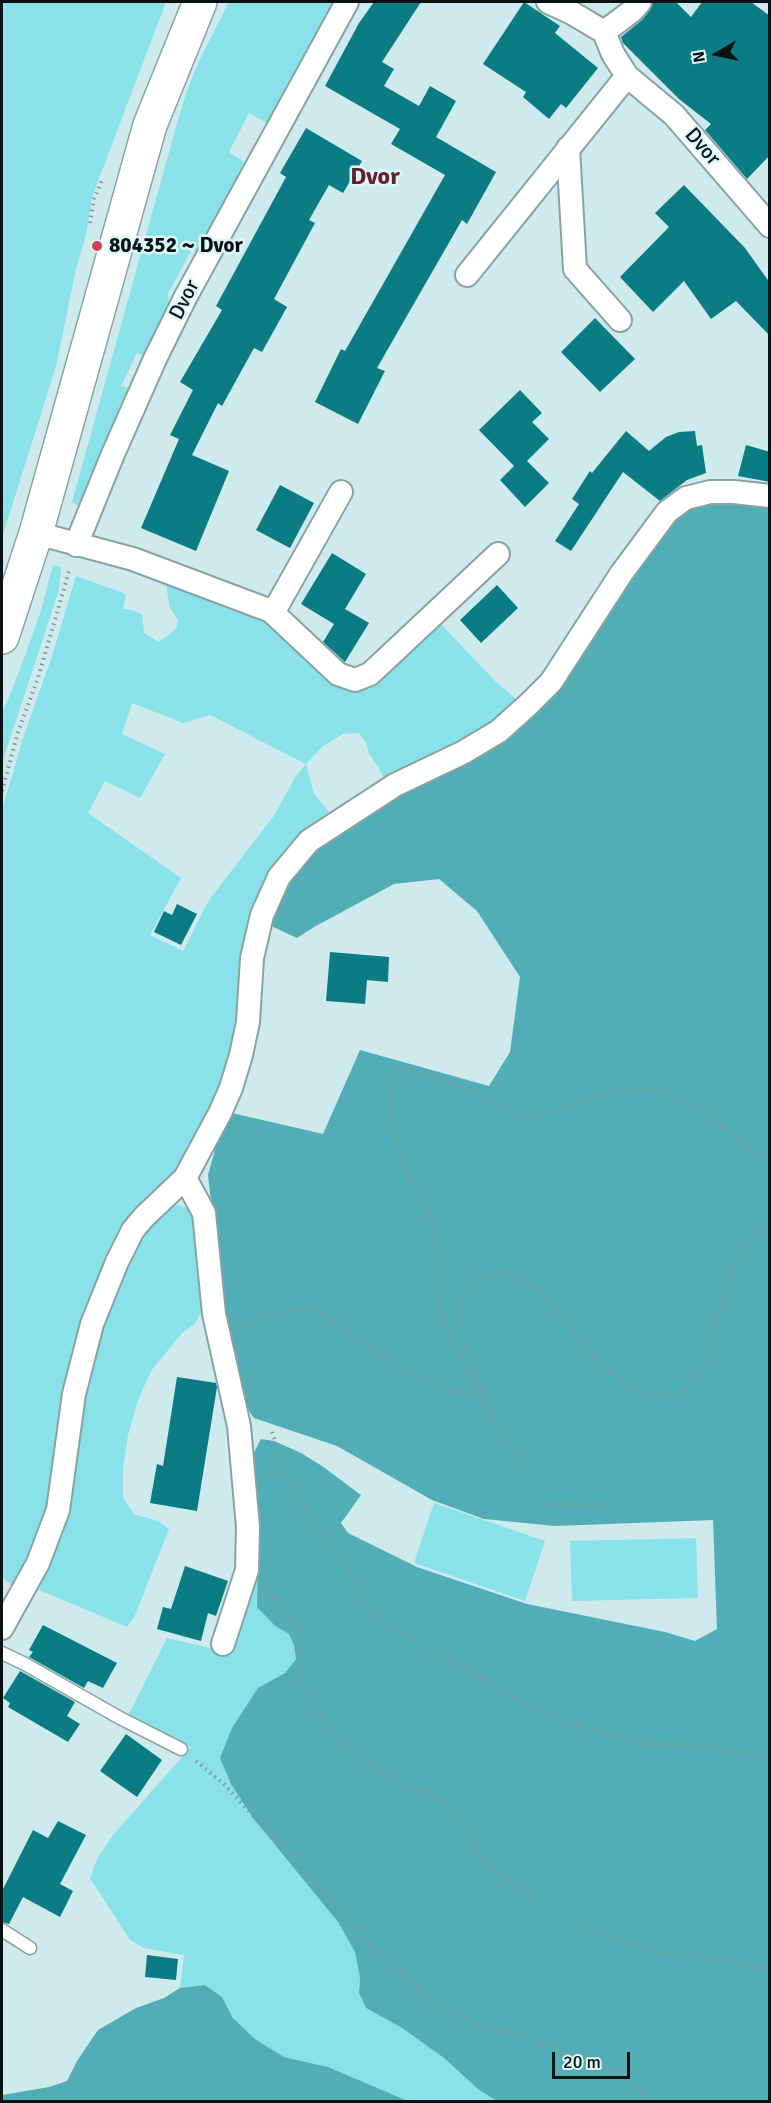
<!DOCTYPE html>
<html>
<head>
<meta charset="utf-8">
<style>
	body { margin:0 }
	#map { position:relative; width:771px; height:2103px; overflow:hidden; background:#ceeaec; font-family:Signika,sans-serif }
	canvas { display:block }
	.frame { position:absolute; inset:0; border:3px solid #081213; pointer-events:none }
	.north { position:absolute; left:687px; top:24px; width:60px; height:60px; -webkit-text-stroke:4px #dbf7f9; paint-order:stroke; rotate:261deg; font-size:16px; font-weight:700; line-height:24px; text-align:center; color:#081213 }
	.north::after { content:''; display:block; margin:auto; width:21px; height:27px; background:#081213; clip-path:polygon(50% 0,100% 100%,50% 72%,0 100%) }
	.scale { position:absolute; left:552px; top:2052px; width:78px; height:27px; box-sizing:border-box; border:3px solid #081213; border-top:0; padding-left:8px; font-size:18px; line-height:21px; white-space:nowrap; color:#081213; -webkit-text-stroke:4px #dbf7f9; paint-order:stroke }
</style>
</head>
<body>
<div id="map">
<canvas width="771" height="2103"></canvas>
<div class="frame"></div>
<div class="north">N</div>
<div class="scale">20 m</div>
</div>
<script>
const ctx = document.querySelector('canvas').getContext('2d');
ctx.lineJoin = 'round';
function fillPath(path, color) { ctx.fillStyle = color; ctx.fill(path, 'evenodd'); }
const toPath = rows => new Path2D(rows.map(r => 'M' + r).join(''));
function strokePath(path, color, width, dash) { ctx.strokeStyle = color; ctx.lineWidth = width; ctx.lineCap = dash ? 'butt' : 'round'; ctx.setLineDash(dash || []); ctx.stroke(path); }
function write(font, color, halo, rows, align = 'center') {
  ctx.font = font + ' Signika,sans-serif'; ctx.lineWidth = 5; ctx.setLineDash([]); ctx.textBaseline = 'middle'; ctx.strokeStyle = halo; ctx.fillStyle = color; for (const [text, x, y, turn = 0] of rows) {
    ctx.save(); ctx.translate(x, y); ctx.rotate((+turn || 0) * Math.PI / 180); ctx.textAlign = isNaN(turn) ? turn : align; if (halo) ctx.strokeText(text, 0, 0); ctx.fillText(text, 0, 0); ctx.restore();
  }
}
const green = toPath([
	[2,2,166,2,92,197,86,235,76,269,56,366,2,538],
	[229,2,338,2,283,101,267,123,249,113,229,152,244,162,241,172,199,253,192,249,168,294,171,316,150,359,137,353,121,386,133,389,82,509,72,502,174,134,186,93,199,61],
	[53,565,61,567,59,590,2,763,2,714,19,672,40,614],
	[76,576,126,594,123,609,132,610,142,614,144,633,159,642,176,629,178,620,170,608,165,579,246,609,279,629,335,683,357,692,379,681,439,622,495,681,517,700,491,728,386,784,379,768,369,754,366,742,359,733,343,734,323,746,306,764,314,794,333,817,274,874,237,1046,193,1151,121,1238,52,1503,17,1588,2,1578,2,810,23,738,52,656],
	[132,703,183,723,210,715,306,764,296,776,273,817,209,900,183,951,150,935,181,878,88,813,105,781,140,798,165,754,122,734],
	[173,1204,189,1208,198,1217,203,1308,195,1324,182,1333,151,1371,138,1400,128,1435,123,1469,123,1498,134,1514,158,1521,169,1529,134,1618,127,1627,39,1590,64,1525,90,1349,139,1232],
	[434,1503,545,1541,525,1601,414,1563],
	[696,1538,698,1598,572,1601,570,1541],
	[258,1583,258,1607,275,1626,289,1634,294,1645,296,1659,285,1673,258,1688,253,1818,338,1922,355,1952,360,1977,359,1993,366,2008,402,2028,444,2058,479,2090,497,2101,408,2101,328,2067,284,2057,255,2039,233,2018,222,1997,205,1985,180,1988,184,1955,144,1948,130,1940,90,1878,97,1859,113,1835,191,1747,128,1716,167,1638,227,1652,249,1586]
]);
const forest = toPath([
	[697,501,769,502,769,2101,497,2101,479,2090,444,2058,402,2028,366,2008,359,1993,360,1977,355,1952,338,1922,253,1818,231,1784,220,1758,232,1728,258,1688,285,1673,296,1659,294,1645,289,1634,275,1626,257,1607,258,1553,252,1456,261,1439,274,1441,301,1453,322,1466,361,1495,341,1523,348,1533,417,1567,527,1604,665,1632,695,1641,717,1629,713,1520,555,1526,484,1519,432,1500,337,1446,254,1418,238,1395,228,1358,208,1175,220,1132,232,1113,323,1134,360,1050,489,1086,510,1052,520,977,477,911,439,879,394,884,314,927,297,938,265,923,281,884,313,846,363,812,505,735,664,519],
	[205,1985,222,1997,233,2018,255,2039,284,2057,328,2067,408,2101,2,2101,2,2095,49,2087,67,2081,77,2061,98,2030,136,2008,164,1998,180,1988]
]);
const building = toPath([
	[374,2,421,2,382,62,394,69,384,86,419,106,430,86,456,101,436,137,496,172,467,224,462,220,377,368,385,371,358,424,315,402,341,349,345,351,445,175,391,144,400,129,325,86,359,23],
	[524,2,560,26,555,33,598,68,566,108,561,104,549,119,523,97,526,92,483,64],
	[653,2,676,2,691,17,702,2,751,2,770,16,770,155,747,179,705,130,711,124,679,99,623,43,621,37,642,20,650,10],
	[306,128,362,161,343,193,329,185,309,220,315,223,274,299,287,307,262,352,254,348,222,406,218,403,192,455,229,471,196,551,141,528,179,439,170,435,193,390,180,382,222,310,216,306,286,177,280,173],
	[684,185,745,248,770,283,770,336,736,301,711,319,684,281,653,312,620,277,669,227,655,213],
	[595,318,635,359,600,392,561,352],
	[520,390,542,413,532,422,549,439,527,461,549,483,525,507,500,480,514,466,479,430],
	[626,431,649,451,666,437,679,432,695,431,697,446,702,445,706,473,687,480,660,501,623,472,571,551,555,541,579,504,572,499,590,471,592,473],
	[746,445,770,452,770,482,738,476],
	[280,485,314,503,290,548,256,530],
	[332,553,366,574,345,609,369,623,345,662,323,642,334,624,301,604],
	[497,585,518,608,481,643,460,620],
	[177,904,197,914,181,945,154,932,164,911,172,915],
	[330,952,389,957,388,982,367,980,365,1004,326,1001],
	[177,1377,216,1383,217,1387,197,1511,150,1503,157,1464,163,1466],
	[185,1566,228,1581,216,1616,208,1613,201,1641,157,1629,163,1607,171,1609],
	[43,1625,117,1663,103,1688,88,1681,84,1688,29,1657,33,1652,29,1650],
	[20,1671,75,1702,67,1716,80,1724,68,1742,8,1707,10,1703,3,1698],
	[126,1734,162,1760,137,1797,100,1771],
	[58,1821,86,1835,60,1884,73,1891,60,1917,23,1897,9,1924,2,1922,2,1891,33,1830,48,1838],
	[147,1955,178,1959,176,1980,145,1977]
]);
const path = toPath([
	[90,223,94,199,103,178],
	[2,791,18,732,38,678,70,568],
	[240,1322,246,1324,296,1308,317,1310,346,1332,403,1369,441,1388,484,1401,500,1429,529,1469],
	[481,1391,464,1341,462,1303,473,1278,503,1271,542,1293,576,1337,608,1371,632,1388,646,1394,664,1397,685,1389,700,1374,712,1350,718,1314,729,1279,741,1254,760,1232,770,1227],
	[484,1401,449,1341,439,1301,439,1266,434,1225,412,1184,392,1126,390,1092,398,1068,441,1079,493,1102,522,1118,619,1091,658,1090,703,1110,737,1139,770,1162],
	[272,1432,285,1471,302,1505,347,1570,361,1597,384,1623,471,1672,522,1703,561,1720,631,1743,678,1745,770,1758],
	[549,1503,577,1506,607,1504],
	[265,1590,300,1629,302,1683,307,1701,350,1751,396,1782,434,1798,458,1814,485,1864,533,1897,592,1931,652,1952,737,1963,770,1969],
	[196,1761,224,1784,327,1896,365,1941,408,1979,429,2001,480,2025,550,2046,604,2066,657,2102]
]);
const lane = toPath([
	[2,1653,25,1664,120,1718,181,1749],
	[2,1930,30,1948]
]);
const street = toPath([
	[548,2,572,13,604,32,613,54,627,76,674,115,770,226],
	[604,32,632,11,640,2],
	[568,148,575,269,620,320],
	[467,275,627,76],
	[36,533,133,559,271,611,338,674,355,680,370,674,498,554],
	[76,545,113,454,155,359,185,298,347,2],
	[273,613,341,492],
	[185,1178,204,1213,214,1314,239,1426,248,1527,247,1570,223,1644],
	[2,1628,38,1563,58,1510,74,1394,92,1324,117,1262,133,1230,144,1217,185,1178,220,1113,231,1088,241,1055,248,1022,252,958,262,915,279,877,309,841,395,785,464,752,499,731,530,703,551,682,621,574,667,512,686,498,710,492,734,492,770,496]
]);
const secondary = toPath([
	[2,637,36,533,150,125,200,2]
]);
const markers = [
	[97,246,6,"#d04059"]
];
const streetNames = [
	["Dvor",702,147,49],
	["Dvor",185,300,-63]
];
const poiNames = [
	["804352 ~ Dvor",109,246]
];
const quarterNames = [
	["Dvor",375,178]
];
fillPath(green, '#89e1e9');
fillPath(forest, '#51aeb7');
fillPath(building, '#0c7c84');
strokePath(lane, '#88a3a5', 15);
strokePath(street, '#88a3a5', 26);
strokePath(secondary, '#88a3a5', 36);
strokePath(path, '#819698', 4, [1.5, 4.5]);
strokePath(lane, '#fff', 12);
strokePath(street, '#fff', 22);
strokePath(secondary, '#fff', 33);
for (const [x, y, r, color] of markers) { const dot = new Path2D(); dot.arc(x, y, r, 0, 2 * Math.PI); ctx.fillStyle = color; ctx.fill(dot); strokePath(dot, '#dbf7f9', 2); }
write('21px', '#081213', '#dbf7f9', streetNames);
write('bold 21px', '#081213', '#dbf7f9', poiNames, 'left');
write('bold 24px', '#65202b', '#dbf7f9', quarterNames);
</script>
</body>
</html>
